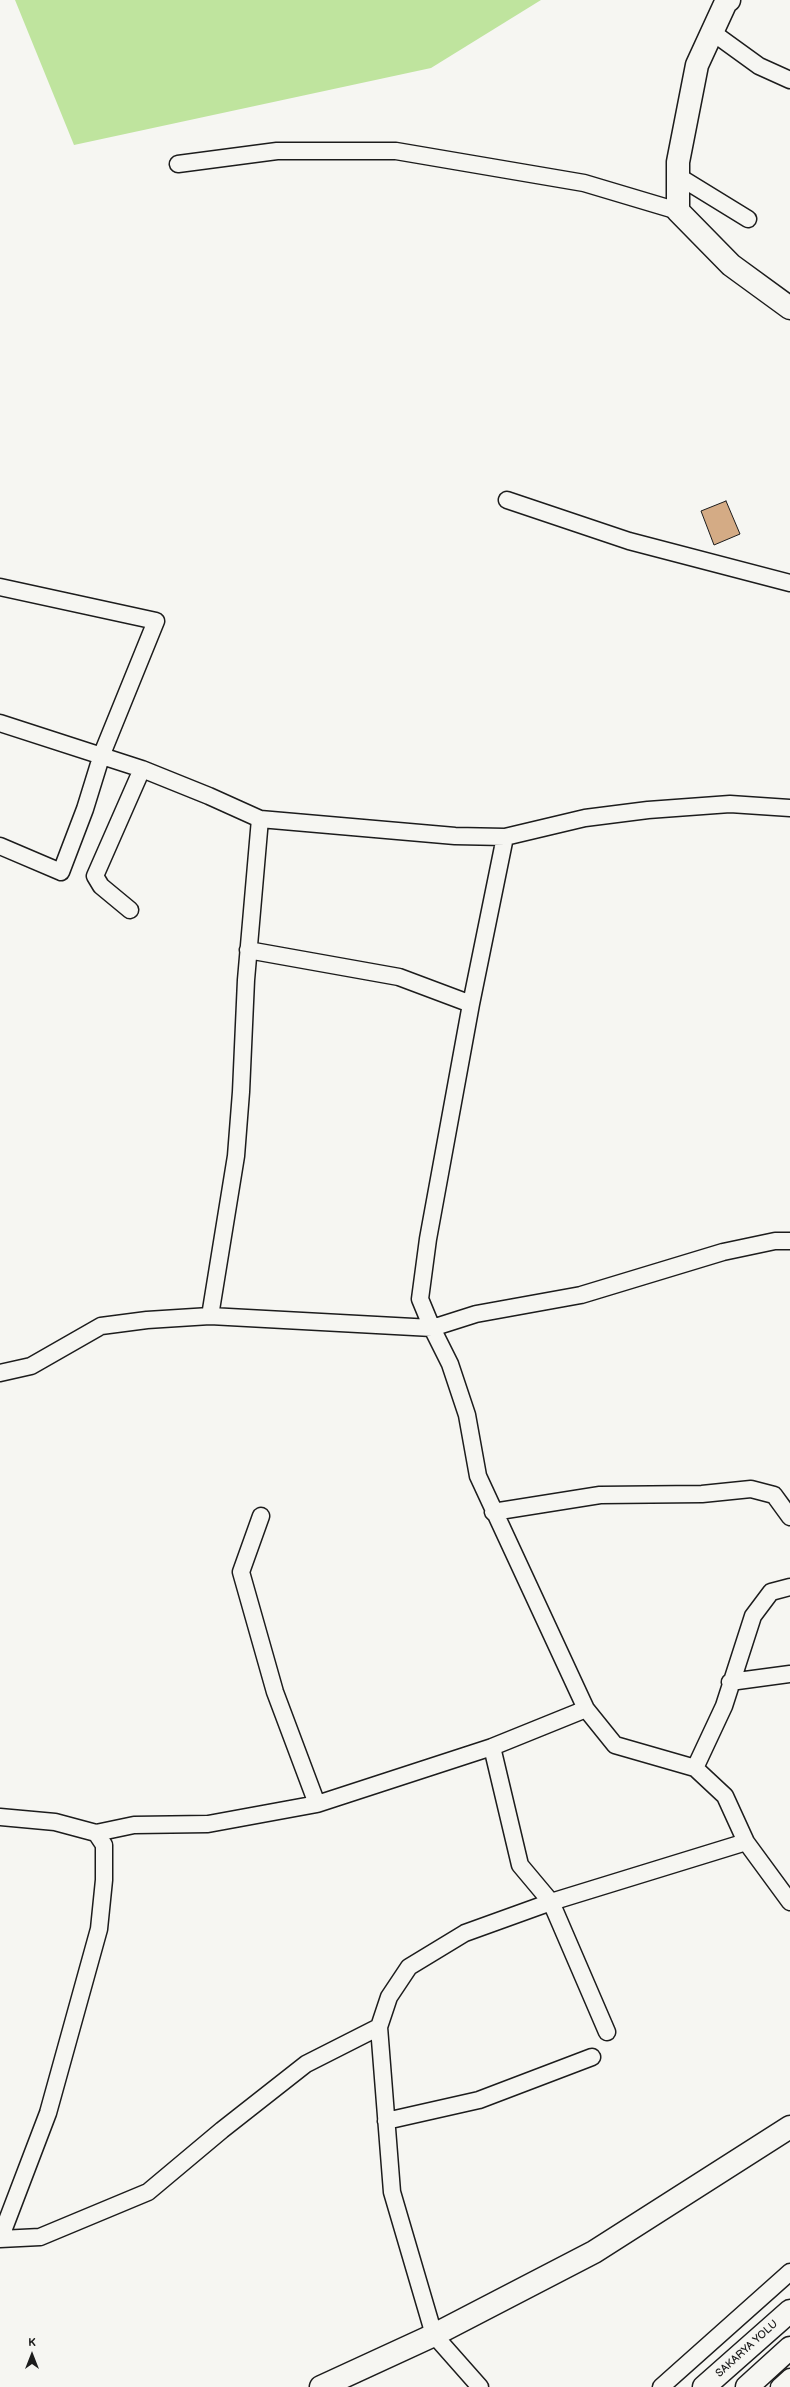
<!DOCTYPE html>
<html>
<head>
<meta charset="utf-8">
<style>
	body { margin:0 }
	#map { position:relative; width:790px; height:2387px; overflow:hidden; background:#f6f6f2; font-family:"Balsamiq Sans",sans-serif }
	canvas { display:block }
	.north { position:absolute; left:12px; top:2335px; width:40px; height:40px; -webkit-text-stroke:3px #f6f6f2; paint-order:stroke; rotate:0deg; font-size:11px; font-weight:700; line-height:16px; text-align:center; color:#1c1c1c }
	.north::after { content:''; display:block; margin:auto; width:14px; height:18px; background:#1c1c1c; clip-path:polygon(50% 0,100% 100%,50% 72%,0 100%) }
</style>
</head>
<body>
<div id="map">
<canvas width="790" height="2387"></canvas>
<div class="north">K</div>
</div>
<script>
const ctx = document.querySelector('canvas').getContext('2d');
ctx.lineJoin = 'round';
function fillPath(path, color) { ctx.fillStyle = color; ctx.fill(path, 'evenodd'); }
const toPath = rows => new Path2D(rows.map(r => 'M' + r).join(''));
function strokePath(path, color, width, dash) { ctx.strokeStyle = color; ctx.lineWidth = width; ctx.lineCap = dash ? 'butt' : 'round'; ctx.setLineDash(dash || []); ctx.stroke(path); }
function write(font, color, halo, rows, align = 'center') {
  ctx.font = font + ' "Balsamiq Sans",sans-serif'; ctx.lineWidth = 4; ctx.setLineDash([]); ctx.textBaseline = 'middle'; ctx.strokeStyle = halo; ctx.fillStyle = color; for (const [text, x, y, turn = 0] of rows) {
    ctx.save(); ctx.translate(x, y); ctx.rotate((+turn || 0) * Math.PI / 180); ctx.textAlign = isNaN(turn) ? turn : align; if (halo) ctx.strokeText(text, 0, 0); ctx.fillText(text, 0, 0); ctx.restore();
  }
}
const green = toPath([
	[15,0,541,0,431,68,74,145]
]);
const building = toPath([
	[726,501,740,534,714,545,701,511,726,501]
]);
const minor = toPath([
	[712,32,759,66,790,80],
	[178,164,277,151,396,151,584,183,678,211],
	[678,176,748,219],
	[507,500,629,541,790,583],
	[0,587,156,621,102,754,85,809,61,872,0,846],
	[0,723,142,769,209,796,260,819,455,836,505,837],
	[790,808,730,804,648,810,585,818,505,837,471,1004,428,1239,420,1299,432,1328,476,1314,581,1295,723,1252,775,1241,790,1241],
	[130,910,101,886,95,876,142,769],
	[248,950,399,977,471,1004],
	[210,1316,236,1156,241,1092,246,980,260,819],
	[0,1373,31,1366,101,1326,147,1320,210,1316,432,1328,450,1364,467,1415,478,1476,586,1709,615,1745,695,1768,725,1796,746,1842,790,1902],
	[493,1512,600,1495,702,1494,751,1489,774,1495,790,1517],
	[730,1682,790,1674],
	[492,1747,520,1865,551,1902,607,2032],
	[695,1768,724,1706,753,1616,771,1592,790,1587],
	[317,1804,492,1747,586,1709],
	[0,1817,55,1822,96,1833,104,1845,104,1880,99,1929,48,2113,0,2239,40,2237,148,2192,222,2130,306,2064,379,2027],
	[96,1833,134,1825,208,1824,317,1804,275,1692,241,1572,261,1516],
	[386,2121,479,2100,592,2057],
	[480,2387,434,2335,392,2192,379,2027,389,1997,409,1967,465,1933,551,1902,746,1842],
	[661,2387,790,2272],
	[779,2387,790,2377]
]);
const secondary = toPath([
	[729,0,726,2,697,65,678,162,678,211,731,265,790,308],
	[321,2387,434,2335,594,2252,790,2127]
]);
const trunk = toPath([
	[704,2387,790,2311],
	[747,2387,790,2348]
]);
const streetNames = [
	["SAKARYA YOLU",747,2349,-42]
];
fillPath(green, '#bfe49e');
fillPath(building, '#d4ab85');
strokePath(building, '#1c1c1c', 1);
strokePath(minor, '#1c1c1c', 19);
strokePath(secondary, '#1c1c1c', 25);
strokePath(trunk, '#1c1c1c', 25);
strokePath(minor, '#f6f6f2', 16);
strokePath(secondary, '#f6f6f2', 22);
strokePath(trunk, '#f6f6f2', 22);
write('11px', '#1c1c1c', '#f6f6f2', streetNames);
</script>
</body>
</html>
